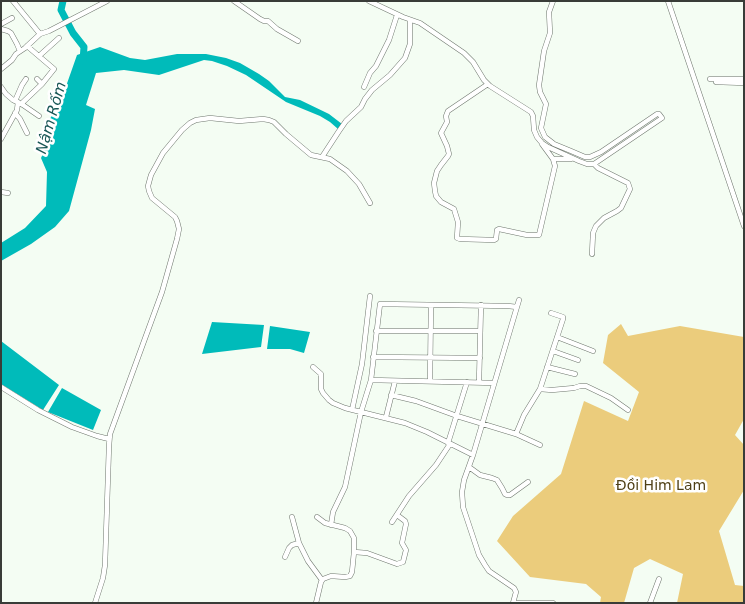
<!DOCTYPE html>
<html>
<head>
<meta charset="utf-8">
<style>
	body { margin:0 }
	#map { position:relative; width:745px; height:604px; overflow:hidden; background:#f4fdf3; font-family:"DejaVu Sans",sans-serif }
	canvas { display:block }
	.frame { position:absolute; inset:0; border:2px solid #393c38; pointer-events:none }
</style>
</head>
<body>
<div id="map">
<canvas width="745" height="604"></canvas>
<div class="frame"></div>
</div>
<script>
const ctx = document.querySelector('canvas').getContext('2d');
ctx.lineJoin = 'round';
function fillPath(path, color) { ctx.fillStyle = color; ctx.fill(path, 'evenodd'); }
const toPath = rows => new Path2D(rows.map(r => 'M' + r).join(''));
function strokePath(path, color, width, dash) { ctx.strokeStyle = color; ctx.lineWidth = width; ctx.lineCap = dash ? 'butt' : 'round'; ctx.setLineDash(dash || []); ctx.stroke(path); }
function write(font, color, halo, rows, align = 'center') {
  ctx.font = font + ' "DejaVu Sans",sans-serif'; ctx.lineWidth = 5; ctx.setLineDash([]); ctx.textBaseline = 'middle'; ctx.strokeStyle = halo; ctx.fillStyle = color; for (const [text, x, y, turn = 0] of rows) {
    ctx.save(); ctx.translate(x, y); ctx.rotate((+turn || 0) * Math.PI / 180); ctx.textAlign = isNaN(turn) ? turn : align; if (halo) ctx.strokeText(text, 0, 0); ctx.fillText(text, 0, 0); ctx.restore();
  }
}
const green = toPath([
	[621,324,628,336,680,326,744,337,744,419,735,435,744,445,744,490,719,531,735,585,744,586,744,603,677,603,683,574,650,559,634,568,624,603,600,603,601,597,586,584,530,577,497,541,513,516,561,474,584,401,628,421,639,392,603,363,608,335]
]);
const water = toPath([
	[100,47,130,58,145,60,177,54,206,54,226,58,240,63,259,74,269,81,285,97,300,100,329,114,342,124,338,129,330,122,320,116,286,102,246,75,227,66,212,61,204,60,159,75,124,70,96,73,86,105,95,109,91,130,69,211,55,227,31,244,1,261,1,243,25,228,46,206,47,172,41,158,48,143,50,119,64,92,77,55],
	[212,322,264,325,261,347,202,354],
	[270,326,310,332,304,353,290,349,267,349],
	[1,341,59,385,43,410,1,384],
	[62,388,101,410,93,430,48,412]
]);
const river = toPath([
	[63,1,61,10,73,33,84,47,83,61]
]);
const street = toPath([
	[13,1,40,34],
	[234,1,260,19,264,21,268,21,277,29,298,41],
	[369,1,403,17,420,23,464,53,473,62,484,80,490,86,531,112,533,116,534,130,537,137,542,143,548,147,579,161,587,164,594,164,662,118,659,114,657,114,601,152,590,157,585,157,571,151,554,144,545,137,541,128,546,104,540,92,539,85,544,51,550,33,549,12,553,1],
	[668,1,744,226],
	[1,24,12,18],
	[1,29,8,31,11,33,17,44,20,51],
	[27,46,54,69,42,84],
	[39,56,59,38],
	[1,69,12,60,16,54,25,48,40,34,49,31,107,1],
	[710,79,744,79],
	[716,82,744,83],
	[488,84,448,111,446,116,447,122,441,133,447,146,449,154,448,156,441,165,437,171,434,183,435,191,436,196,441,202,454,209,458,222,457,238,460,239,494,240,496,239,497,230,499,229,527,235,539,235,555,166,553,159,542,144],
	[1,87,6,94,13,100,23,105,39,116],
	[364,87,370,73,376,66,389,40,397,15],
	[15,101,22,85,26,79],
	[21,104,42,84,37,79],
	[15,113,20,119,27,133],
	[1,139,17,110,18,102],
	[322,157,339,131,346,121,361,107,365,99,372,90,390,75,405,58,410,44,410,20],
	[553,159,571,159],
	[1,192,8,193],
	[592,254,593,233,596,226,604,218,617,211,621,208,630,189,628,183,598,168,594,164],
	[376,331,480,331],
	[557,337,593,351],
	[553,351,578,360],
	[373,357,480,358],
	[313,367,321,374,321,389,323,393,329,400,333,403,345,408,405,423,427,432,473,455],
	[547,367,575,374],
	[371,380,494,383],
	[430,381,431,305],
	[479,382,481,305],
	[1,387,38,410,72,427,97,436,109,439],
	[540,389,552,390,574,388,580,386,586,386,611,398,628,410],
	[391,395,416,401,457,416,516,434,524,415,540,389,563,319,563,317,551,313],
	[352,410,362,364,370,296],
	[386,417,395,381],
	[516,434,540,445],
	[448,443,467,382],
	[469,467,480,475,492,478,497,480,502,488,505,494,507,495,510,495,528,482],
	[292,517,299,543,308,561,322,580],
	[392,522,409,496,436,465,450,444],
	[331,525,333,512,345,487,361,412,371,380,380,304,508,306,517,307],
	[354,552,367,553,397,564,403,562,406,550,402,543,406,524,405,521,397,515],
	[285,557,289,548,292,545,299,543],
	[95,603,103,578,105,565,109,446,110,434,162,292,177,239,179,229,177,221,175,217,152,198,149,191,148,186,151,175,163,153,182,130,190,123,196,120,210,118,239,121,263,119,269,120,274,122,286,134,311,155,330,159,347,171,359,184,370,203],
	[316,603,321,582,323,579,331,576,345,577,350,576,352,572,354,552,354,538,350,531,345,528,325,523,317,517],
	[513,603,516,592,514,588,489,571,485,565,479,555,463,507,462,492,464,480,473,455,519,300],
	[516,603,553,603],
	[650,603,659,579]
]);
const parkNames = [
	["Đồi Him Lam",661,486]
];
const waterNames = [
	["Nậm Rốm",52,118,-74]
];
fillPath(green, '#ebcc7c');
fillPath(water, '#00bbba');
strokePath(river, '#00bbba', 7);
strokePath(street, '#6f776e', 5.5);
strokePath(street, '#fff', 4.5);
write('14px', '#4e3f16', '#fff', parkNames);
write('italic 15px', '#185655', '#fff', waterNames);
</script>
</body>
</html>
